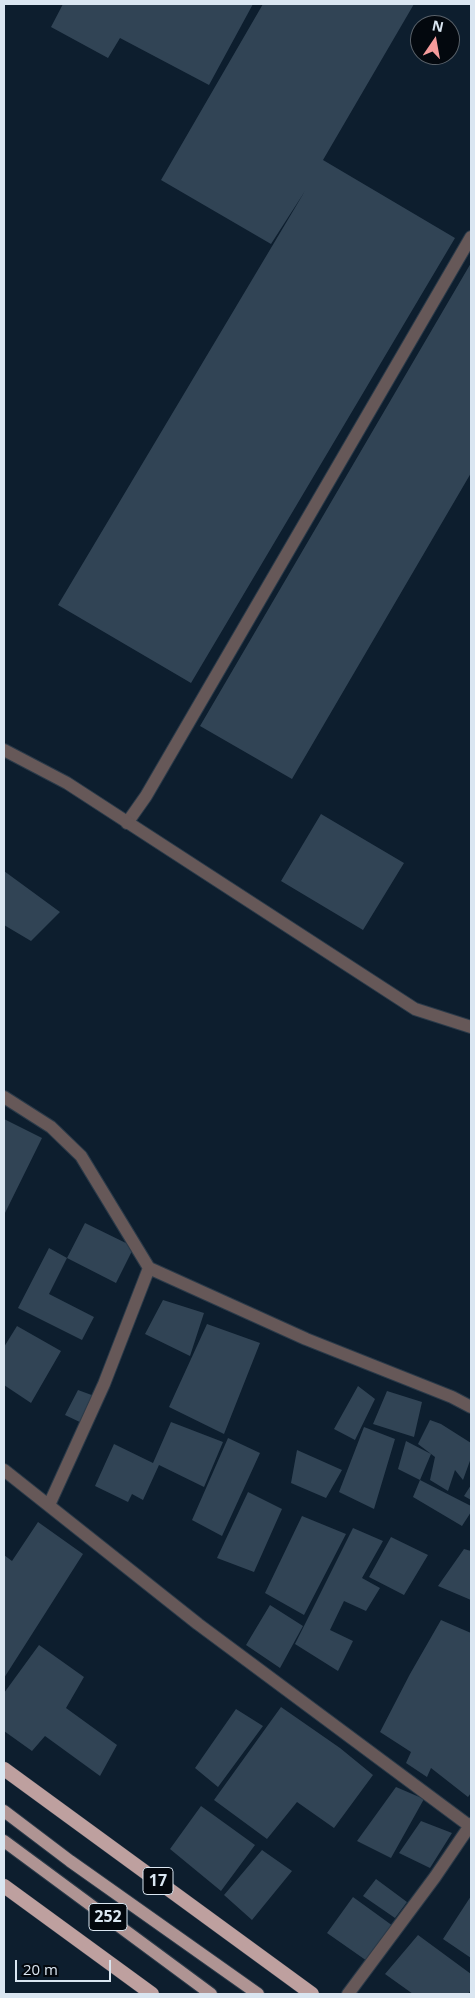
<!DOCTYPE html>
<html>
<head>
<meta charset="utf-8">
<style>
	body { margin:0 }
	#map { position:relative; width:475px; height:1998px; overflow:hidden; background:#0d1e2e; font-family:"Open Sans",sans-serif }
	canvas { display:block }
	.frame { position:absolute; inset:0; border:5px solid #dae6f1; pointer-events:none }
	.north { position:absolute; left:410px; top:15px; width:50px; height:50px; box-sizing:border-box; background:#03080e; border:1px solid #596169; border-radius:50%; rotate:12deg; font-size:14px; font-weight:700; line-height:20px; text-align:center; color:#dae6f1 }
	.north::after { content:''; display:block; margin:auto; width:18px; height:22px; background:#f59b9b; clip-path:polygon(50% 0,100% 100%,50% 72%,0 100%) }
	.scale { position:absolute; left:15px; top:1960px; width:96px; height:22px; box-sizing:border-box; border:2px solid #dae6f1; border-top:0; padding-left:6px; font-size:15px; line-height:18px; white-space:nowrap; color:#dae6f1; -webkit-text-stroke:4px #03080e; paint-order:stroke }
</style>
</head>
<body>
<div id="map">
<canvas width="475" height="1998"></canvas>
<div class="frame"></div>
<div class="north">N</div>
<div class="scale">20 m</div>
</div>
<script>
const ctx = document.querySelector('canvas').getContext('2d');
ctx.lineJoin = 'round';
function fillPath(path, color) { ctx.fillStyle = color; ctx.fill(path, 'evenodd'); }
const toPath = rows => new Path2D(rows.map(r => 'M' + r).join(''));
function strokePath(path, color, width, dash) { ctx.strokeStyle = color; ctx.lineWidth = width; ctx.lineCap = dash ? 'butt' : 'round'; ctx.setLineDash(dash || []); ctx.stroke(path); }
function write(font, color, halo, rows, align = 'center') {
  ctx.font = font + ' "Open Sans",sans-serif'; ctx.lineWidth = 4; ctx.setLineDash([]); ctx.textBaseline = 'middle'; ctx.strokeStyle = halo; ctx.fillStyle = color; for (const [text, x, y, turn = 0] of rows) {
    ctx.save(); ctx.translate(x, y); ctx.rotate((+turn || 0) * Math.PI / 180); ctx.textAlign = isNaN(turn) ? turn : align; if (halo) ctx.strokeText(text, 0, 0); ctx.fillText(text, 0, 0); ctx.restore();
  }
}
const building = toPath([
	[63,4,253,4,209,85,120,38,108,58,51,27],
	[263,4,414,4,323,160,455,238,191,683,58,605,305,191,271,244,161,180],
	[471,263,471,473,292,779,200,726],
	[321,814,404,863,363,930,281,881],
	[4,871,60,912,31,941,4,925],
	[4,1119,42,1138,4,1215],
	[85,1223,134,1247,116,1283,67,1258],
	[49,1248,67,1258,49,1294,94,1317,82,1340,18,1308],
	[163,1300,204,1313,190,1356,145,1334],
	[207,1324,260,1343,224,1434,169,1407],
	[17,1326,61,1351,31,1403,4,1385,4,1347],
	[358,1386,375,1399,355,1440,334,1429],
	[78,1390,97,1397,84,1424,65,1415],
	[387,1391,422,1402,414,1437,373,1424],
	[430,1420,441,1424,471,1443,471,1458,463,1480,455,1470,448,1491,430,1480,435,1457,418,1444],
	[171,1422,223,1442,204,1487,159,1465,143,1500,132,1494,128,1502,95,1486,114,1444,153,1463],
	[364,1427,395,1439,374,1509,339,1492],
	[228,1438,260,1453,222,1536,192,1520],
	[406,1441,431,1454,420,1480,398,1469],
	[297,1450,342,1470,326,1498,291,1483],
	[420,1480,471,1506,471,1512,462,1526,413,1497],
	[471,1485,471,1500,464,1496],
	[248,1492,282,1509,254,1572,217,1558],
	[302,1516,346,1534,304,1615,265,1593],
	[38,1522,83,1554,4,1678,4,1555,12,1561],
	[353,1528,383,1541,362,1578,380,1588,366,1611,344,1601,330,1630,353,1641,338,1671,295,1644],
	[391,1537,428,1555,404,1595,369,1577],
	[464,1549,471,1551,471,1600,438,1586],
	[270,1605,303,1626,280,1668,246,1645],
	[441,1620,471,1633,471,1793,468,1797,431,1768,427,1777,406,1763,411,1752,380,1732,410,1674],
	[39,1645,84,1677,66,1708,117,1745,100,1776,45,1736,32,1751,4,1731,4,1693],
	[281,1707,340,1748,373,1775,334,1828,297,1802,267,1839,214,1800],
	[236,1709,263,1726,218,1787,195,1768],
	[396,1787,424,1799,391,1858,357,1841],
	[201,1806,255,1845,221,1891,170,1849],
	[421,1821,452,1833,430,1868,399,1853],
	[262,1850,292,1871,252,1920,224,1895],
	[376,1879,407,1902,395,1918,363,1896],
	[471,1896,471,1958,443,1939],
	[353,1897,393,1926,367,1961,327,1933],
	[418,1935,471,1974,471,1990,468,1994,413,1994,385,1974]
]);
const service = toPath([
	[127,823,146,796,471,237]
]);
const minor = toPath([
	[4,750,67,783,415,1009,471,1027],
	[4,1097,51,1127,81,1156,149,1268,306,1339,452,1397,471,1407],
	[4,1470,198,1624,471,1827],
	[49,1505,104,1384,149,1268],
	[348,1994,435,1877,471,1824]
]);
const primary = toPath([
	[4,1811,70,1861,258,1994],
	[4,1841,211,1994]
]);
const trunk = toPath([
	[4,1769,312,1994],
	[4,1886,152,1994]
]);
const shields = [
	[158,1881,30],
	[108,1917,38]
];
const shieldNames = [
	["17",158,1881],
	["252",108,1917]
];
fillPath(building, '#314455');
strokePath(service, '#2a3a49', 14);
strokePath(minor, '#2a3a49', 14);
strokePath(primary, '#2a3a49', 14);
strokePath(trunk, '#2a3a49', 15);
strokePath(service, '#665858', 12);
strokePath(minor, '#665858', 12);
strokePath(primary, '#af9493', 12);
strokePath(trunk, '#bea09f', 14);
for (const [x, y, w] of shields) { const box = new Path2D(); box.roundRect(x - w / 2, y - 13.5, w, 27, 4); ctx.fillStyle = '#03080e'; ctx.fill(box); strokePath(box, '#dae6f1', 1); }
write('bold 16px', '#dae6f1', null, shieldNames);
</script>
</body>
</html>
